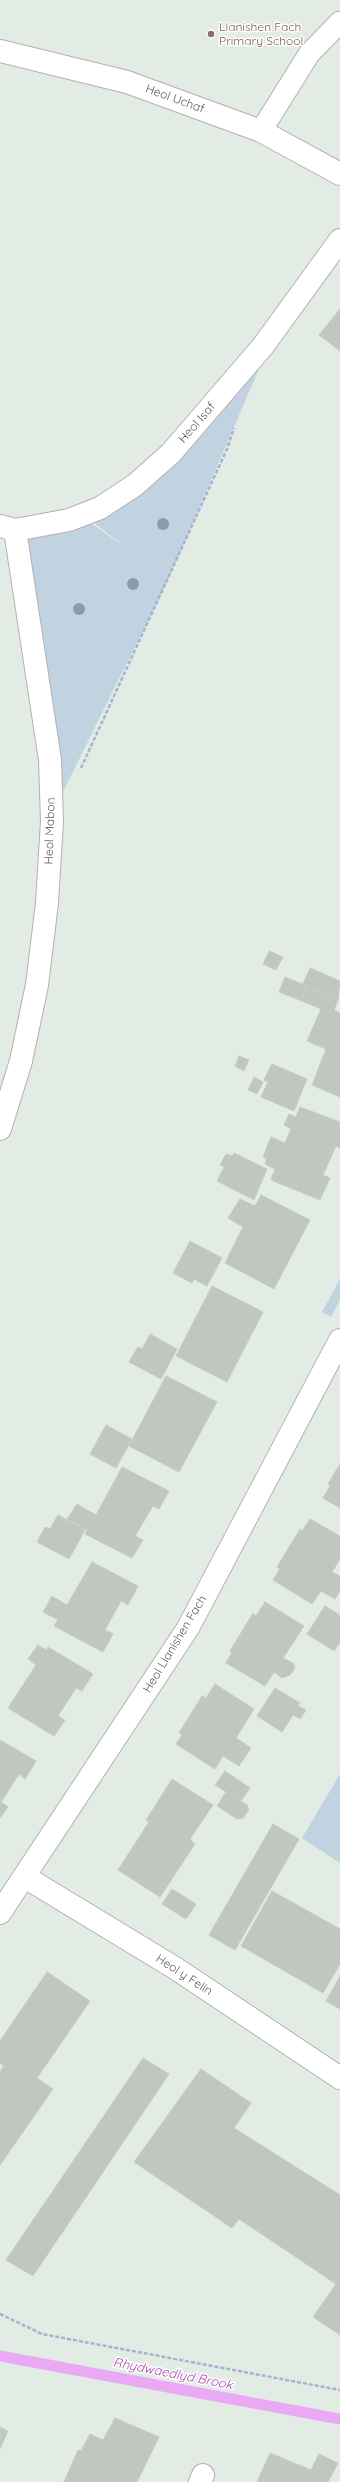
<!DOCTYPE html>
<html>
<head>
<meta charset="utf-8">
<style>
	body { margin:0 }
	canvas { display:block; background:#e2ebe4 }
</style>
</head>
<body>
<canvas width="340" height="2482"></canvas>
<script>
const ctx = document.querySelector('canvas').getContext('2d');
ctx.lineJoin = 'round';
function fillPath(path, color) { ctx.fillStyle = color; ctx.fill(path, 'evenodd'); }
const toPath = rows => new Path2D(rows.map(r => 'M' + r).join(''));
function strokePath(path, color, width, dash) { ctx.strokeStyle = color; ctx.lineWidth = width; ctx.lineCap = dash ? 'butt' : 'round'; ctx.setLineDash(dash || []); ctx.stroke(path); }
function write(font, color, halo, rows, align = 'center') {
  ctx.font = font + ' Quicksand,sans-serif'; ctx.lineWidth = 3; ctx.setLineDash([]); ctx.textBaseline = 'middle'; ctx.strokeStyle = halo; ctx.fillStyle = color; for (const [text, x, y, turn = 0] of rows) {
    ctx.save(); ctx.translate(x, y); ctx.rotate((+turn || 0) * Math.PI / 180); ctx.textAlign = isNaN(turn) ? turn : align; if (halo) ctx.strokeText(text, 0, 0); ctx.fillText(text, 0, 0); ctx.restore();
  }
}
const green = toPath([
	[268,348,168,580,50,818,17,531,81,516,129,550,88,518],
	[340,1279,340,1300,331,1317,322,1312],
	[340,1774,340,1863,302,1838]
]);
const stream = toPath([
	[0,2356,340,2419]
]);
const building = toPath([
	[340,309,340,351,319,335,340,309],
	[269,951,283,957,276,970,263,964,269,951],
	[310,968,340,981,338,1000,303,984,310,968],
	[285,977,307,986,302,1001,279,992,285,977],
	[308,987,338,1000,334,1010,340,1013,340,1097,312,1085,326,1049,307,1041,321,1009,302,1001,308,987],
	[239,1056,249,1060,244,1071,235,1066,239,1056],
	[272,1064,307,1079,294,1111,261,1097,268,1082,264,1080,272,1064],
	[254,1077,263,1082,257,1094,248,1090,254,1077],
	[300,1107,340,1122,340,1148,336,1146,323,1175,330,1178,320,1200,271,1180,275,1169,265,1164,267,1159,263,1157,271,1137,285,1143,291,1129,284,1125,289,1114,296,1117,300,1107],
	[234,1153,267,1169,254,1200,217,1181,224,1167,220,1165,226,1154,232,1156,234,1153],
	[261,1195,310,1220,274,1289,225,1263,243,1227,228,1218,240,1199,255,1206,261,1195],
	[190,1241,222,1258,207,1286,194,1279,192,1283,173,1273,190,1241],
	[212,1286,263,1312,227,1382,176,1356,212,1286],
	[150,1334,177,1349,161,1379,129,1362,138,1347,142,1349,150,1334],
	[166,1376,217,1402,179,1472,129,1446,166,1376],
	[106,1425,132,1439,116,1468,90,1454,106,1425],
	[340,1464,340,1508,323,1498,330,1486,328,1484,340,1464],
	[122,1467,169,1491,159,1509,153,1506,135,1536,143,1540,132,1558,85,1534,87,1530,67,1519,77,1504,96,1515,122,1467],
	[58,1515,85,1530,69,1559,37,1542,45,1527,50,1529,58,1515],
	[310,1519,340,1536,340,1559,332,1572,340,1576,340,1591,335,1599,321,1591,312,1604,273,1580,280,1569,277,1567,300,1529,302,1531,310,1519],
	[92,1562,138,1586,128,1605,121,1601,105,1630,113,1634,103,1652,54,1626,58,1620,43,1612,52,1596,67,1605,92,1562],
	[265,1602,304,1626,283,1658,293,1663,295,1668,290,1675,282,1678,274,1672,265,1686,226,1663,232,1652,230,1651,253,1613,256,1616,265,1602],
	[325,1606,340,1615,340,1642,334,1651,307,1634,325,1606],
	[38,1645,46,1650,48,1647,93,1674,82,1691,76,1688,58,1716,65,1720,54,1736,8,1708,36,1665,28,1659,38,1645],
	[215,1684,254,1709,236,1738,251,1748,239,1766,223,1756,215,1769,176,1744,182,1735,179,1733,202,1696,206,1698,215,1684],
	[275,1688,300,1703,298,1706,306,1710,300,1719,293,1715,282,1732,257,1716,275,1688],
	[0,1740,36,1761,25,1779,19,1774,1,1802,8,1807,0,1818,0,1740],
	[225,1771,250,1788,241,1801,215,1785,225,1771],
	[172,1779,213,1805,190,1839,195,1844,160,1897,118,1870,149,1822,146,1820,172,1779],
	[226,1792,247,1805,249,1810,243,1818,237,1819,217,1806,226,1792],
	[273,1824,299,1839,235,1950,209,1935,273,1824],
	[172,1889,196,1904,186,1919,162,1904,172,1889],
	[272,1891,340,1929,340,1964,323,1993,241,1946,272,1891],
	[47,1972,90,2001,37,2078,53,2089,0,2165,0,2072,4,2066,0,2063,0,2041,47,1972],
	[340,1976,340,2009,326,2001,340,1976],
	[143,2058,169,2074,33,2276,6,2260,143,2058],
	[201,2069,251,2103,234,2128,340,2195,340,2335,313,2317,336,2284,239,2219,232,2228,134,2162,201,2069],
	[115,2418,159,2437,137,2482,64,2482,78,2450,81,2451,90,2434,103,2440,115,2418],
	[0,2427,8,2431,0,2449,0,2427],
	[270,2453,311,2470,319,2454,338,2463,328,2482,257,2482,270,2453]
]);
const path = toPath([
	[81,768,227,449,234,428],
	[0,2314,42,2334,340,2390]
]);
const service = toPath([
	[261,131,309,54,340,22]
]);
const minor = toPath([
	[1,526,15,530,69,520,100,508,135,485,171,453,263,346,340,240],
	[0,1129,21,1061,37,985,47,903,52,821,50,760,15,530],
	[25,1877,175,1968,340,2078],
	[200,2482,203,2475]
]);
const tertiary = toPath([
	[0,51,127,82,261,131,340,174],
	[0,1913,188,1628,340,1340]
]);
const trees = [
	[163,524],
	[133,584],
	[79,609]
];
const markers = [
	[211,34,4,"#8d6e63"]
];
const educationNames = [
	["Llanishen Fach",219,27],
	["Primary School",219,41]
];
const streetNames = [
	["Heol Uchaf",175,99,20],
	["Heol Isaf",197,423,-49],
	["Heol Mabon",50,831,-88],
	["Heol Llanishen Fach",175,1644,-59],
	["Heol y Felin",184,1975,33]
];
const waterNames = [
	["Rhydwaedlyd Brook",173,2374,11]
];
fillPath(green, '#c1d3e0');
strokePath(stream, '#eaa9f4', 11);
fillPath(building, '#bfc7c0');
strokePath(building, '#c1cfc3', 1);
strokePath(service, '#b6afb5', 23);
strokePath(minor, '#b6afb5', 24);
strokePath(tertiary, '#b6afb5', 24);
strokePath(path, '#a6b3d0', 2.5, [4, 2]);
strokePath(service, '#fff', 21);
strokePath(minor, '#fff', 22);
strokePath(tertiary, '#fff', 22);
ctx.fillStyle = '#889dab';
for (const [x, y] of trees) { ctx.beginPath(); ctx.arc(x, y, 6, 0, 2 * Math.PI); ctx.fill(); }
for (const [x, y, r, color] of markers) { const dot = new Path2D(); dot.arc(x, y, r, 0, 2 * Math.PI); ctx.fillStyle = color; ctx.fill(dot); strokePath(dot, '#fff', 1.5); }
write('12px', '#785e54', '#fff', educationNames, 'left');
write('12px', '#615a61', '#fff', streetNames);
write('italic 13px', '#ae4fb4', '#fff', waterNames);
</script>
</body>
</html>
